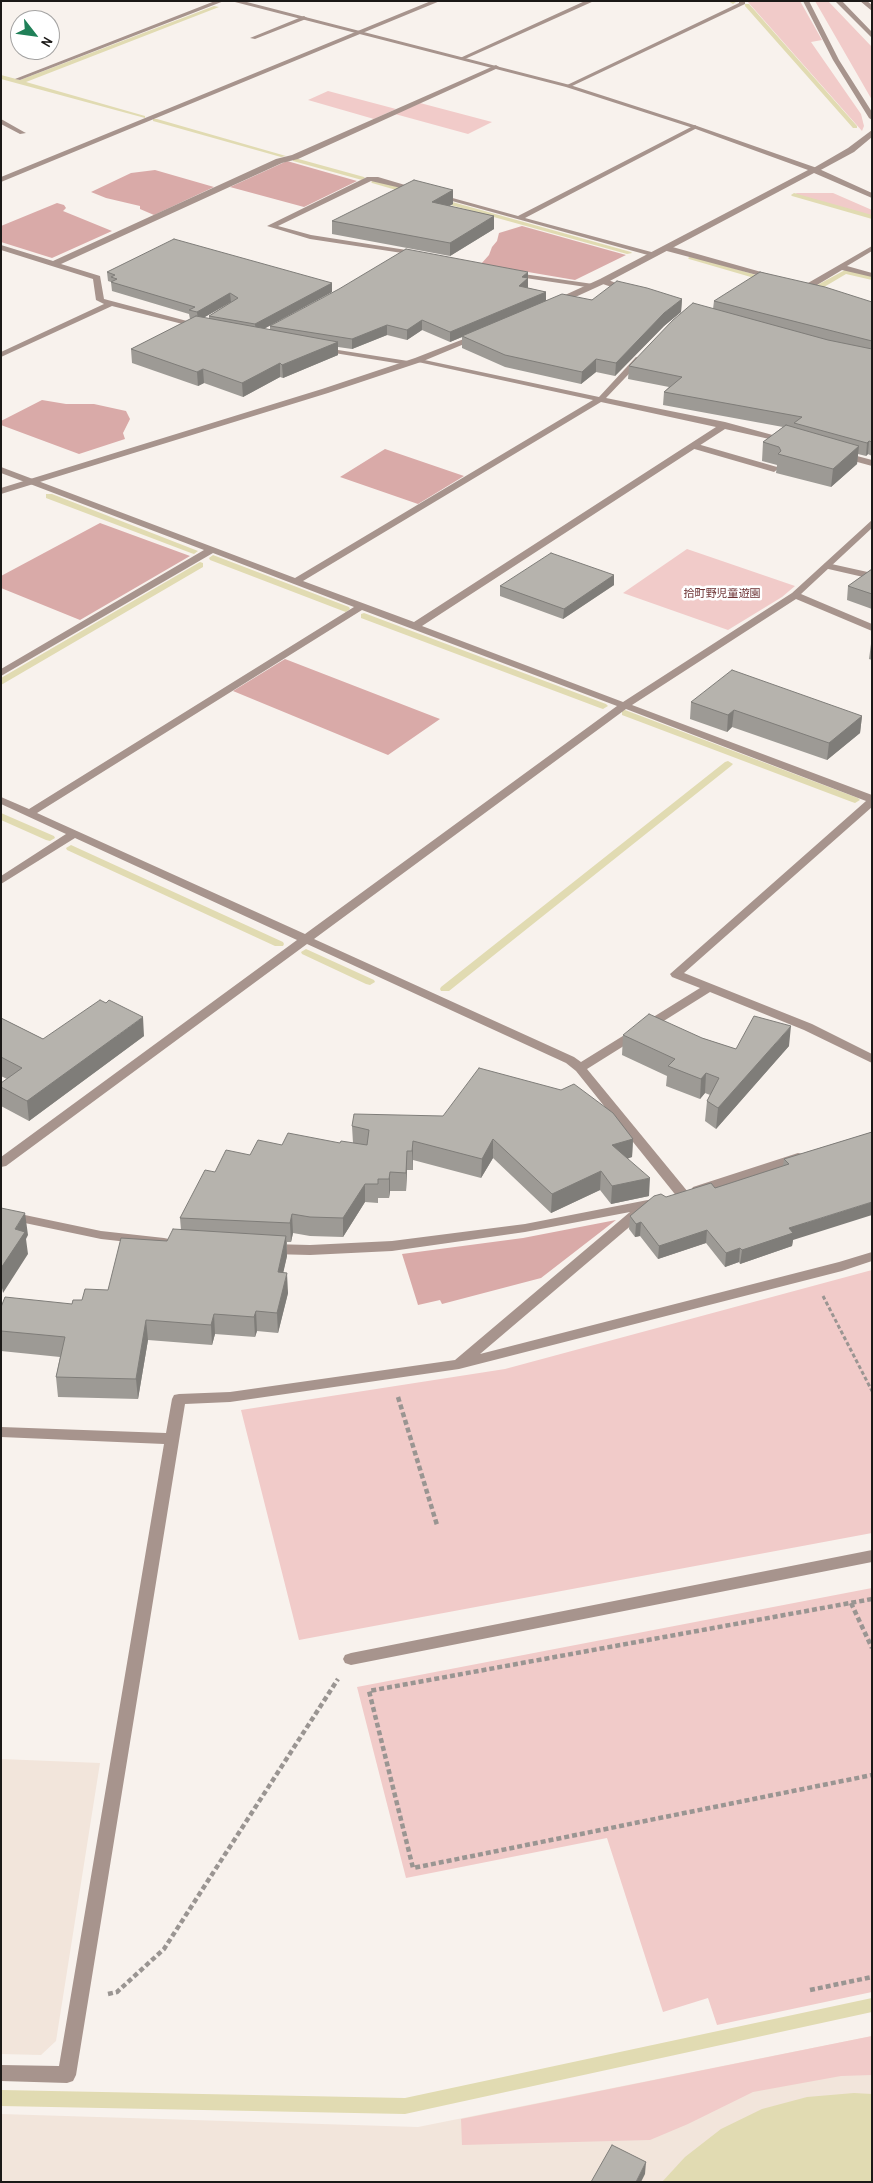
<!DOCTYPE html>
<html>
<head>
<meta charset="utf-8">
<style>
	body { margin:0 }
	#map { position:relative; width:873px; height:2183px; overflow:hidden; background:#f8f2ed; font-family:"Archivo Narrow",sans-serif }
	canvas { display:block }
	.frame { position:absolute; inset:0; border:2px solid #1b1917; pointer-events:none }
	.north { position:absolute; left:10px; top:10px; width:50px; height:50px; box-sizing:border-box; background:#fff; border:1px solid #a4a3a2; border-radius:50%; rotate:120deg; font-size:14px; font-weight:700; line-height:20px; text-align:center; color:#1b1917 }
	.north::after { content:''; display:block; margin:auto; width:18px; height:22px; background:#208058; clip-path:polygon(50% 0,100% 100%,50% 72%,0 100%) }
</style>
</head>
<body>
<div id="map">
<canvas width="873" height="2183"></canvas>
<div class="frame"></div>
<div class="north">N</div>
</div>
<script>
const ctx = document.querySelector('canvas').getContext('2d');
ctx.lineJoin = 'round';
function fillPath(path, color) { ctx.fillStyle = color; ctx.fill(path, 'evenodd'); }
const toPath = rows => new Path2D(rows.map(r => 'M' + r).join(''));
function strokePath(path, color, width, dash) { ctx.strokeStyle = color; ctx.lineWidth = width; ctx.lineCap = dash ? 'butt' : 'round'; ctx.setLineDash(dash || []); ctx.stroke(path); }
function write(font, color, halo, rows, align = 'center') {
  ctx.font = font + ' "Archivo Narrow","Noto Sans JP",sans-serif'; ctx.lineWidth = 5; ctx.setLineDash([]); ctx.textBaseline = 'middle'; ctx.strokeStyle = halo; ctx.fillStyle = color; for (const [text, x, y, turn = 0] of rows) {
    ctx.save(); ctx.translate(x, y); ctx.rotate((+turn || 0) * Math.PI / 180); ctx.textAlign = isNaN(turn) ? turn : align; if (halo) ctx.strokeText(text, 0, 0); ctx.fillText(text, 0, 0); ctx.restore();
  }
}
const built = toPath([
	[1,1759,100,1763,56,2041,41,2055,1,2054],
	[872,2036,872,2182,1,2182,1,2114,418,2127]
]);
const green = toPath([
	[747,1,800,1,822,40,811,42,861,114,864,126,862,131],
	[815,1,828,1,872,47,872,100],
	[328,91,396,109,374,119,308,100],
	[420,103,492,122,468,134,395,114],
	[797,193,833,193,872,210,872,216,795,194],
	[687,549,795,586,782,597,728,630,623,593],
	[872,1270,872,1533,299,1640,241,1410,505,1369],
	[872,1588,872,1992,717,2025,708,1998,663,2012,607,1838,406,1878,357,1687],
	[872,2036,872,2075,841,2076,753,2092,688,2124,650,2140,462,2145,461,2119]
]);
const forest = toPath([
	[287,161,357,181,304,207,230,187],
	[155,170,214,187,154,215,140,209,140,206,106,198,91,192,131,173],
	[57,203,64,205,66,208,63,211,112,231,52,258,1,242,1,226],
	[522,226,626,255,575,280,481,264,489,255,492,247,497,241,499,233],
	[42,400,66,404,94,404,126,411,130,419,123,433,125,439,79,454,1,425,1,421],
	[385,449,464,476,418,504,340,477],
	[100,523,190,556,80,620,1,588,1,576],
	[285,659,440,719,388,755,233,691],
	[616,1220,541,1278,442,1304,440,1300,418,1305,402,1254,523,1238]
]);
const water = toPath([
	[854,2093,872,2094,872,2182,662,2182,685,2157,721,2129,762,2109,807,2097]
]);
const stream = toPath([
	[728,1,735,1,736,2,733,4,728,1],
	[745,4,749,4,857,126,857,128,853,128,745,6,745,4],
	[214,6,219,7,26,82,145,116,145,118,1,79,1,75,20,80,214,6],
	[153,119,157,119,286,156,281,157,153,121,153,119],
	[295,158,364,177,365,178,362,180,293,161,293,159,295,158],
	[374,180,412,191,413,192,410,194,372,183,371,182,374,180],
	[794,193,872,215,872,219,792,196,791,195,794,193],
	[438,198,631,252,632,253,627,254,436,201,435,200,438,198],
	[691,256,770,279,772,280,768,282,689,259,688,258,691,256],
	[845,270,872,276,872,280,846,274,814,293,803,290,810,289,845,270],
	[46,494,52,494,198,551,194,554,191,553,46,498,46,494],
	[213,555,349,607,350,609,346,612,343,611,210,560,209,558,213,555],
	[200,562,203,563,203,567,1,685,1,678,200,562],
	[364,613,606,704,608,706,603,709,600,708,361,618,361,614,364,613],
	[625,710,858,798,860,800,855,803,852,802,622,715,622,711,625,710],
	[728,761,733,764,731,766,449,991,441,991,440,989,441,987,725,762,728,761],
	[1,813,54,836,55,838,50,841,46,840,1,820,1,813],
	[71,845,283,942,284,944,283,946,275,946,67,850,66,848,71,845],
	[306,949,374,980,375,982,370,985,366,984,302,954,301,952,306,949],
	[872,1998,872,2012,405,2114,1,2106,1,2090,405,2098,872,1998]
]);
const pathFar1 = toPath([
	[823,1296,872,1391]
]);
const path = toPath([
	[398,1397,437,1525],
	[872,1599,369,1691,413,1868,872,1775],
	[851,1603,872,1648],
	[810,1990,872,1977],
	[108,1994,117,1992,164,1949,338,1679]
]);
const service = toPath([
	[835,1,842,1,872,32,872,38,835,1],
	[860,1,867,1,872,5,872,11,860,1],
	[304,16,307,18,306,19,255,39,250,38,304,16],
	[694,443,777,467,778,469,774,472,691,448,690,446,694,443],
	[827,563,872,573,872,579,824,568,824,564,827,563],
	[872,1550,872,1562,351,1665,345,1663,343,1659,345,1655,351,1653,872,1550]
]);
const minor = toPath([
	[215,1,224,1,20,80,15,79,215,1],
	[431,1,440,1,1,182,1,177,431,1],
	[585,1,594,1,465,59,460,58,585,1],
	[739,1,745,1,745,4,570,87,565,86,739,3,739,1],
	[803,1,809,1,839,60,872,112,872,120,869,118,833,60,803,1],
	[496,65,499,67,498,68,298,159,282,163,61,264,100,276,104,299,202,325,202,329,112,306,1,357,1,352,104,304,96,300,93,279,1,250,1,245,53,261,276,159,292,155,496,65],
	[1,119,24,132,26,133,20,134,1,124,1,119],
	[695,125,698,127,697,128,525,218,655,253,655,257,434,196,438,194,518,216,695,125],
	[872,130,872,137,854,152,817,172,810,170,848,148,872,130],
	[367,177,378,177,422,190,418,192,371,181,278,226,311,235,419,252,422,252,422,256,310,239,267,226,367,177],
	[663,246,669,246,779,277,772,279,663,250,663,246],
	[872,246,872,251,847,266,872,273,872,277,842,270,812,288,793,283,797,281,808,283,872,246],
	[509,272,593,284,597,286,593,288,512,276,509,276,509,272],
	[600,279,606,279,633,290,626,292,600,283,600,279],
	[319,347,408,361,412,363,408,365,322,351,318,349,319,347],
	[636,357,643,359,606,398,725,422,791,440,787,443,725,429,422,626,623,702,792,593,872,520,872,528,801,594,872,624,872,631,796,599,632,705,872,795,872,807,684,973,812,1024,872,1054,872,1063,804,1030,710,992,587,1069,688,1192,690,1195,688,1198,683,1199,678,1198,576,1071,566,1063,307,944,6,1166,1,1167,1,1157,297,940,75,838,1,884,1,876,66,834,1,804,1,797,29,809,354,607,213,553,1,676,1,669,204,550,1,473,1,467,295,578,593,400,418,362,415,362,415,358,599,397,636,357],
	[601,402,716,427,414,622,303,581,601,402],
	[362,610,617,706,305,934,37,813,362,610],
	[626,709,866,801,670,974,672,977,700,988,581,1062,574,1057,314,939,626,709],
	[842,452,872,460,872,466,839,457,838,455,842,452],
	[798,1153,803,1154,804,1157,803,1160,698,1194,691,1190,693,1187,798,1153],
	[658,1198,663,1199,665,1202,663,1205,648,1208,647,1212,480,1354,839,1262,872,1252,872,1261,842,1271,459,1369,230,1402,185,1404,76,2075,73,2081,67,2083,1,2081,1,2065,59,2066,164,1444,1,1437,1,1427,166,1433,172,1399,174,1395,179,1394,230,1392,455,1360,630,1212,525,1232,392,1251,310,1255,271,1254,266,1252,264,1249,266,1246,271,1244,310,1245,392,1241,525,1224,658,1198],
	[1,1210,101,1231,164,1238,169,1239,171,1242,169,1245,164,1246,101,1239,1,1218,1,1210]
]);
const tertiary = toPath([
	[231,1,243,1,570,85,697,126,817,168,872,193,872,198,814,173,606,283,560,304,554,304,554,300,600,279,808,170,693,128,566,87,231,1],
	[474,335,481,337,421,362,328,393,1,494,1,488,322,389,415,358,474,335]
]);
const wall = toPath([
	[453,190,453,204,449,206,494,216,494,229,450,256,332,234,332,221],
	[107,272,332,283,332,292,264,329,270,330,270,326,528,278,528,288,546,292,546,300,682,299,681,312,664,326,615,376,596,372,581,384,505,367,462,348,462,337,450,342,422,330,407,340,387,335,352,349,338,347,338,355,283,378,280,377,243,397,204,383,198,386,132,363,131,349,191,319,190,319,189,314,112,291,111,282,108,281],
	[231,302,209,316,209,319,203,318],
	[714,301,872,302,872,456,868,454,866,456,858,454,857,464,831,487,776,473,777,465,762,461,763,442,783,427,663,405,664,392,669,387,628,379,629,366,713,309],
	[872,569,872,609,847,600,848,586],
	[614,575,614,585,563,619,500,596,500,586],
	[871,644,872,644,872,660,869,659],
	[691,702,862,716,860,733,827,760,732,727,727,732,690,719],
	[1,1018,43,1039,144,1036,29,1121,1,1106,1,1083,7,1079,1,1076],
	[623,1035,702,1038,736,1049,789,1046,716,1129,705,1121,707,1101,710,1095,705,1093,700,1099,666,1086,667,1076,622,1055],
	[352,1126,633,1139,632,1157,628,1158,649,1196,611,1204,600,1190,551,1213,493,1158,481,1178,413,1160,413,1170,407,1170,406,1191,390,1191,389,1198,378,1198,378,1203,365,1202,343,1237,310,1236,293,1233,291,1242,287,1242,287,1256,283,1272,288,1293,278,1333,257,1331,255,1337,215,1334,212,1345,148,1340,138,1399,58,1397,56,1377,60,1357,1,1351,1,1307,72,1304,108,1290,181,1230,180,1218,215,1172,250,1155,282,1145,353,1143],
	[872,1132,793,1240,792,1246,740,1264,739,1262,725,1267,706,1243,658,1259,640,1236,635,1237,629,1229,630,1216,666,1197,715,1188,783,1166,784,1159]
]);
const shadedWall = toPath([
	[453,190,453,204,432,215,432,202],
	[494,216,494,229,450,256,450,243],
	[528,272,528,288,519,286,522,277],
	[332,283,332,292,256,333,255,324],
	[546,292,546,302,462,336,462,337,450,342,450,332],
	[230,293,231,302,198,321,197,312],
	[682,299,681,312,664,326,615,376,616,363,664,313],
	[422,320,422,330,407,340,407,330],
	[387,325,387,335,352,349,352,339],
	[338,342,338,355,283,378,282,365],
	[596,359,596,372,581,384,582,372],
	[280,363,280,377,243,397,242,383],
	[203,369,204,383,198,386,197,372],
	[869,441,868,454,866,456,867,443],
	[859,446,857,464,831,487,833,469],
	[614,575,614,585,563,619,564,609],
	[734,710,732,727,727,732,728,715],
	[862,716,860,733,827,760,829,743],
	[143,1017,144,1036,29,1121,27,1101],
	[791,1026,789,1046,716,1129,718,1108],
	[706,1073,705,1093,700,1099,701,1079],
	[493,1139,493,1158,481,1178,482,1159],
	[633,1139,632,1157,612,1164,612,1145],
	[413,1141,413,1170,412,1151],
	[407,1151,407,1170,406,1191,406,1173],
	[601,1171,600,1190,551,1213,552,1194],
	[390,1172,390,1191,389,1198,389,1179],
	[650,1178,649,1196,611,1204,612,1186],
	[365,1184,365,1202,343,1237,343,1218],
	[872,1202,872,1215,793,1240,792,1246,740,1264,742,1250,789,1228],
	[25,1213,28,1235,26,1239,28,1254,3,1293,1,1283,1,1268,15,1229],
	[292,1214,293,1233,291,1242,290,1223],
	[641,1222,640,1236,635,1237,636,1224],
	[707,1230,706,1243,658,1259,659,1246],
	[286,1236,287,1256,279,1292,278,1272],
	[740,1248,739,1262,725,1267,726,1253],
	[287,1273,288,1293,278,1333,277,1313],
	[256,1311,257,1331,255,1337,254,1317],
	[214,1314,215,1334,212,1345,211,1325],
	[146,1320,148,1340,138,1399,136,1379],
	[646,2162,645,2174,641,2182,636,2182]
]);
const building = toPath([
	[414,180,453,190,432,202,494,216,450,243,332,221,414,180],
	[174,239,332,283,255,324,209,316,238,298,230,293,197,312,189,310,195,307,111,282,117,279,111,277,115,275,107,272,174,239],
	[406,249,528,272,522,277,528,278,519,286,546,292,450,332,422,320,407,330,387,325,352,339,270,326,339,289,406,249],
	[760,272,825,287,872,302,872,341,714,301,760,272],
	[617,281,647,288,682,299,664,313,616,363,596,359,582,372,505,355,462,336,562,294,592,300,617,281],
	[693,303,828,340,872,349,872,442,869,441,867,443,794,423,802,417,664,392,682,377,629,366,673,320,693,303],
	[196,316,338,342,282,365,280,363,242,383,203,369,197,372,131,349,196,316],
	[786,425,859,446,833,469,778,454,781,451,779,447,763,442,786,425],
	[551,553,614,575,564,609,500,586,551,553],
	[872,569,872,594,848,586,872,569],
	[732,670,862,716,829,743,734,710,728,715,691,702,732,670],
	[100,1000,106,1003,109,1000,143,1017,27,1101,1,1087,1,1083,22,1068,1,1057,1,1018,43,1039,100,1000],
	[649,1014,702,1038,736,1049,754,1016,791,1026,718,1108,707,1101,719,1078,706,1073,701,1079,668,1066,675,1059,623,1035,649,1014],
	[479,1068,561,1090,574,1084,613,1113,633,1139,612,1145,650,1178,612,1186,601,1171,552,1194,493,1139,482,1159,413,1141,412,1151,407,1151,406,1173,390,1172,389,1179,378,1179,378,1184,365,1184,343,1218,310,1217,292,1214,290,1223,180,1218,205,1170,215,1172,226,1150,250,1155,258,1140,282,1145,288,1133,340,1143,341,1141,367,1145,369,1130,352,1126,354,1114,443,1116,479,1068],
	[872,1132,872,1202,789,1228,793,1233,742,1250,740,1248,726,1253,707,1230,659,1246,641,1222,636,1224,630,1216,654,1196,661,1194,666,1197,711,1183,715,1188,789,1164,784,1159,872,1132],
	[1,1208,25,1213,15,1229,25,1232,1,1268,1,1208],
	[173,1229,286,1236,278,1272,287,1273,277,1313,256,1311,254,1317,214,1314,211,1325,146,1320,136,1379,56,1377,65,1337,1,1331,1,1307,5,1297,72,1304,73,1300,82,1300,85,1289,108,1290,121,1238,167,1241,173,1229],
	[612,2145,646,2162,636,2182,591,2182,612,2145]
]);
const farParknames = [
	["拾町野児童遊園",722,594]
];
fillPath(built, '#f2e5db');
fillPath(green, '#f1cbc9');
fillPath(forest, '#d9aaa8');
fillPath(water, '#e1dbb2');
fillPath(stream, '#e1dbb2');
strokePath(pathFar1, '#9a9592', 3, [4, 2.5]);
strokePath(path, '#9a9592', 4.5, [5, 3]);
fillPath(service, '#a7948d');
fillPath(minor, '#a7948d');
fillPath(tertiary, '#a7948d');
fillPath(wall, '#9d9a95');
fillPath(shadedWall, '#7f7d79');
fillPath(building, '#b6b3ad');
strokePath(building, '#7f7d79', 1);
write('11px', '#6c3132', '#fff', farParknames);
</script>
</body>
</html>
